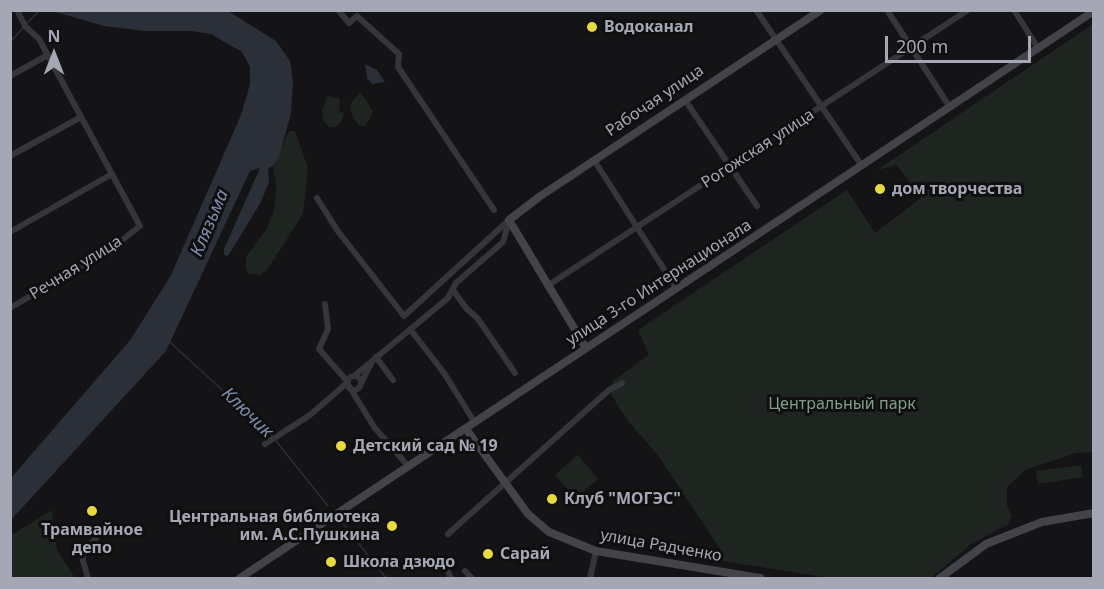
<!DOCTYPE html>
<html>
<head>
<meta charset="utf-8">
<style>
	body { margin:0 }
	#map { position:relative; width:1104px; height:589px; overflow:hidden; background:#141315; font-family:"Noto Sans",sans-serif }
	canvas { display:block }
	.frame { position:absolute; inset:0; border:12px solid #a6a7b5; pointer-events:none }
	.north { position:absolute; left:24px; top:24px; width:60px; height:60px; -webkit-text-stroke:4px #0f0f10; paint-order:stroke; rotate:0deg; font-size:16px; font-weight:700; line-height:24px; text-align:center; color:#a6a7b5 }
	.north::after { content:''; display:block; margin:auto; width:21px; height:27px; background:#a6a7b5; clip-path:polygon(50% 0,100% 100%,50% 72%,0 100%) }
	.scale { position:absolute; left:885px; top:36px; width:146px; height:27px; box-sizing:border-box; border:3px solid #a6a7b5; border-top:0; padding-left:8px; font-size:18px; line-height:21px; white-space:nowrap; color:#a6a7b5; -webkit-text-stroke:4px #0f0f10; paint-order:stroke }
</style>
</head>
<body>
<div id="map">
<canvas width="1104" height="589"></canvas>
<div class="frame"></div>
<div class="north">N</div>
<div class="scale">200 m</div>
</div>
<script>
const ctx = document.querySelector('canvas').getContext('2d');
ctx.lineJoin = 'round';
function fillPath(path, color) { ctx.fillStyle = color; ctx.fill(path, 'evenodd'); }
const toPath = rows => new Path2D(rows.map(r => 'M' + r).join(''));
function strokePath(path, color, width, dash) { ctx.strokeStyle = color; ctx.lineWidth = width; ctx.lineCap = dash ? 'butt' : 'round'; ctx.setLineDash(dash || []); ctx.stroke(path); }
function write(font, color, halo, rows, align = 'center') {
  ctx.font = font + ' "Noto Sans",sans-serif'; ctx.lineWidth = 6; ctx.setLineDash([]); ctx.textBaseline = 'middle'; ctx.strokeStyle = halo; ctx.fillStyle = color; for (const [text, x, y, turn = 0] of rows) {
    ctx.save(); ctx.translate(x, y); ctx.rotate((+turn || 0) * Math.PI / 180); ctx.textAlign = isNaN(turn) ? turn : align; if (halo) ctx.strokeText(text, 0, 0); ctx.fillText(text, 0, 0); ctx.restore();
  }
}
const green = toPath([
	[1093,24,1093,452,1076,453,1025,470,1007,487,1007,506,1012,516,1009,524,971,544,931,578,831,578,722,561,722,552,657,454,628,421,610,393,613,381,649,355,638,330,847,190,875,233,921,198,897,165,877,170],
	[361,92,373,112,365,127,358,125,350,110,351,103],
	[328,96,340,99,339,112,344,113,341,122,335,127,329,127,323,120,322,110],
	[289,131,295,131,308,168,303,214,267,270,260,275,249,274,246,269,246,257,267,228,274,211,276,185,273,166],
	[578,455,598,479,576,498,555,475],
	[1081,465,1083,477,1038,484,1036,471],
	[52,510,57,550,75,578,11,578,11,535]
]);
const water = toPath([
	[52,11,228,11,276,41,290,61,293,82,291,114,279,156,273,166,268,168,269,182,261,202,228,256,224,255,224,249,260,168,250,171,166,351,11,520,11,478,131,339,171,275,241,115,250,84,250,67,242,52,211,34,191,31,145,31,104,26],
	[365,64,377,70,385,82,372,84,367,78]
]);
const stream = toPath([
	[27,23,40,10],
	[10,42,24,27],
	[171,343,273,437],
	[276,441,328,506],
	[341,521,386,578]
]);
const street = toPath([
	[17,10,25,26],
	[338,10,349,23,357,16,399,54,398,67,494,210],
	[756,10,862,166],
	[887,10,949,106],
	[1014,10,1038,48],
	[10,76,48,55],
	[685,100,757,206],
	[10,156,81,117],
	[594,160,676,288],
	[317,198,337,230,404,316,509,220],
	[10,232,112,174],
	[547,286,968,10],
	[453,290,466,308,478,319,515,373],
	[10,308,112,248,140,226,39,39,25,26],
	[410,329,444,373,475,423],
	[376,357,393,380],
	[354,376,448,298,456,283,503,242,509,221],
	'347 383a7 7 0 1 1 14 0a7 7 0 1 1-14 0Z',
	[361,383,371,364],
	[349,386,374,427,409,467],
	[265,444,310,415,348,382,319,349,328,329,325,304],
	[448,534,609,390,622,383],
	[465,571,472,578],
	[448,572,451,578],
	[88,578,83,561,83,552,109,524],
	[590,578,596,551]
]);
const secondary = toPath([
	[586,348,509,220,539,197,821,10],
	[466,429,528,514,549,532,596,551,760,578],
	[240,578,1094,11],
	[940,578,986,544,1042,522,1094,513]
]);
const markers = [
	[592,27,6,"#e8da39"],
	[880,189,6,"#e8da39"],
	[341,446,6,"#e8da39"],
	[552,499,6,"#e8da39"],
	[92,511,6,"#e8da39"],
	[392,526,6,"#e8da39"],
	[488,554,6,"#e8da39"],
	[331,562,6,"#e8da39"]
];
const poiNames = [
	["Водоканал",604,27],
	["дом творчества",892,189],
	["Детский сад № 19",353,446],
	["Клуб \"МОГЭС\"",564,499],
	["Центральная библиотека",380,517,"right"],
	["им. А.С.Пушкина",380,535,"right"],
	["Трамвайное",92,530,"center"],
	["депо",92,548,"center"],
	["Сарай",500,554],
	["Школа дзюдо",343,562]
];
const streetNames = [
	["Рабочая улица",655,101,-34],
	["Рогожская улица",758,149,-33],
	["Речная улица",76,268,-32],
	["улица 3-го Интернационала",659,283,-33],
	["улица Радченко",661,546,10]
];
const parkNames = [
	["Центральный парк",842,404]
];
const waterNames = [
	["Клязьма",210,223,-67],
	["Ключик",247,413,44]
];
fillPath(green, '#1e2520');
fillPath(water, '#2a2f38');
strokePath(stream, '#2a2f38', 1.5);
strokePath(street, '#35353a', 6);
strokePath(secondary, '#43434a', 8);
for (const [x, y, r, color] of markers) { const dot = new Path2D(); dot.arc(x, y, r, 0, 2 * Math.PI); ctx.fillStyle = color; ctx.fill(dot); strokePath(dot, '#0f0f10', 2); }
write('bold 16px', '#a6a7b5', '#0f0f10', poiNames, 'left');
write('16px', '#a6a7b5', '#0f0f10', streetNames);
write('16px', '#7e9f88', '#0f0f10', parkNames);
write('italic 18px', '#7e8cae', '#0f0f10', waterNames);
</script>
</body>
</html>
